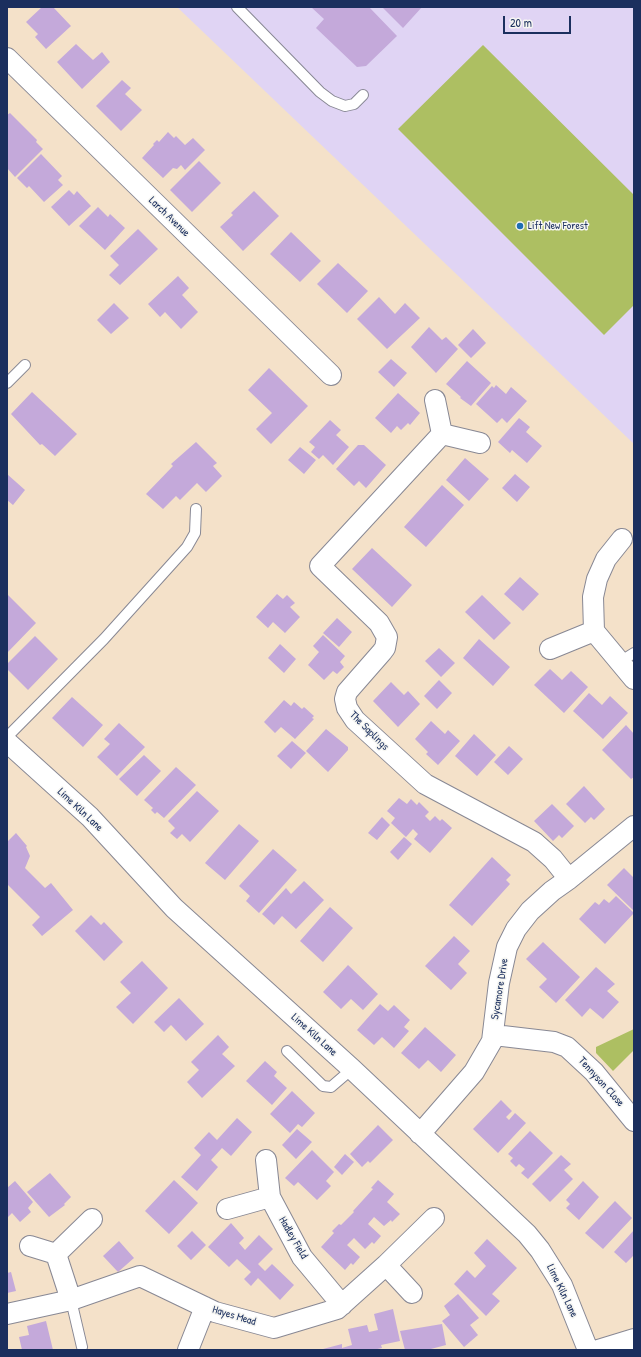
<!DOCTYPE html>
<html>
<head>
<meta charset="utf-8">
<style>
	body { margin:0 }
	#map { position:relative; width:641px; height:1357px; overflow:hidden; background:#f4e1c9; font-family:"Patrick Hand",sans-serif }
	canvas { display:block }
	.frame { position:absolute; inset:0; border:8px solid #1b2f5e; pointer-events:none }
	.scale { position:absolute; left:503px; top:16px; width:68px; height:18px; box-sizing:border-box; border:2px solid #1b2f5e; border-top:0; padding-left:5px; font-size:12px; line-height:14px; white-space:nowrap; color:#1b2f5e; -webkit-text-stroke:3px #f6f6f2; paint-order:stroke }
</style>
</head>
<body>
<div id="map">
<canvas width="641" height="1357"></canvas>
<div class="frame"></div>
<div class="scale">20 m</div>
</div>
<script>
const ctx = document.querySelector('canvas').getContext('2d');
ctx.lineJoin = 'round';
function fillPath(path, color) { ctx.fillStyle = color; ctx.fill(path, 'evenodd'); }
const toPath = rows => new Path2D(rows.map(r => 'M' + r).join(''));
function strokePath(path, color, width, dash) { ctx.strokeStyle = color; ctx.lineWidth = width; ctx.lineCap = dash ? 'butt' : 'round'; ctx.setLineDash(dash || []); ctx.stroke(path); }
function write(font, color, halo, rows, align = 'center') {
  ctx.font = font + ' "Patrick Hand",sans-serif'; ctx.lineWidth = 3; ctx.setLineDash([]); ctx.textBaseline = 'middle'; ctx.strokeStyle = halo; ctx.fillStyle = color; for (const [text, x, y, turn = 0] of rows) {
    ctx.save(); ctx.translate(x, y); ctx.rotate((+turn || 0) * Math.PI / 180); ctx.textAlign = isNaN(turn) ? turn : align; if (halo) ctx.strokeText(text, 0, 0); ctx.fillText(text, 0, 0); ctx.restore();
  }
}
const built = toPath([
	[177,7,634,7,634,444]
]);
const green = toPath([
	[483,45,634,195,634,305,604,335,398,129],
	[634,1029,634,1050,613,1071,596,1053,596,1047]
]);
const building = toPath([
	[42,7,53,7,71,26,46,49,35,37,38,34,26,22],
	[311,7,369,7,397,36,366,66,357,67,316,28,324,19],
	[382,7,422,7,403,28],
	[76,44,93,60,102,52,110,62,82,89,57,62],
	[122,80,131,88,125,94,142,110,121,131,96,106],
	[10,113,37,140,36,142,43,149,15,177,7,168,7,115],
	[168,132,174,138,176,136,185,145,193,138,205,150,185,170,181,165,177,169,173,168,163,178,142,158,154,145,153,144,157,140,159,142],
	[41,154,62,176,58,180,63,185,44,202,29,186,27,188,17,178],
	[199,161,221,183,192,212,170,190],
	[69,190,74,195,77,191,91,206,69,226,51,207],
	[254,191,279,216,243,251,220,227,233,215,231,213],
	[98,207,108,217,110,214,125,228,105,250,79,226],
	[138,229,158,249,120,285,109,275,119,265,110,256],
	[291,232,321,261,300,282,270,254],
	[338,263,368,291,347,313,317,284],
	[178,276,189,288,182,295,198,312,181,329,165,312,160,317,148,304],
	[379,297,395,314,405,303,420,318,387,349,357,319],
	[114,303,129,318,111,334,97,320],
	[429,327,442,340,446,337,458,349,436,373,411,347],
	[473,329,486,343,471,358,458,345],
	[391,359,407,373,394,387,378,372],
	[467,361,491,383,471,406,460,398,461,397,446,384],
	[269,368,308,406,271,444,256,429,272,413,248,390],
	[496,385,506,394,511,387,527,401,507,423,502,418,497,423,476,404,492,386,494,388],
	[32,392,77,434,55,456,42,444,40,445,11,414],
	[398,393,420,413,410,425,408,423,401,430,397,426,391,433,375,418],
	[519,418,530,427,526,432,542,446,527,463,512,450,510,453,498,442],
	[330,420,341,430,336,435,349,447,333,465,323,455,319,459,311,452,315,447,309,442],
	[196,442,217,463,213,466,222,476,206,492,197,483,180,500,176,496,163,509,146,494,173,466,171,464],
	[358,445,364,445,386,465,366,488,359,481,354,486,336,469],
	[300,447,316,460,304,474,288,460],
	[465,458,489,479,469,501,446,480],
	[7,474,25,490,13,505,7,500],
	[515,474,530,487,517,502,502,488],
	[442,485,464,505,426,547,404,527],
	[372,548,412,585,392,607,352,569],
	[520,577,539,594,523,611,504,594],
	[277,594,283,599,287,595,295,603,290,607,300,617,285,633,273,622,268,628,256,617],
	[8,595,36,623,7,653,7,596],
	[482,595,511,623,494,640,465,612],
	[337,618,352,632,339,647,323,633],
	[323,635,345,656,340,662,344,667,337,674,333,671,324,680,308,665,319,652,313,646],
	[35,636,58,659,28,690,7,669,7,664],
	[479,639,510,667,493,686,463,658],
	[280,644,296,659,284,673,268,658],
	[439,648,455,663,441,677,425,661],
	[550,669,562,680,571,671,588,687,564,713,534,685],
	[439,680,452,693,437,709,424,696],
	[391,682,404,695,408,691,420,704,398,727,373,701],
	[589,693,602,705,610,696,628,713,603,739,573,711],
	[72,697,103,725,83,747,52,718],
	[284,700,291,706,294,702,302,709,304,707,314,716,312,718,314,719,295,739,281,727,275,733,264,722],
	[431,721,445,734,448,730,460,741,438,765,426,754,428,752,415,739],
	[119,723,145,747,117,776,97,757,110,744,104,739],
	[626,725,634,734,634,777,631,779,602,750],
	[326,729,348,747,348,750,328,772,306,751],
	[474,734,496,755,477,776,455,756],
	[292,741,306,753,291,769,277,756],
	[509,746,523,759,508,775,494,762],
	[144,755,161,771,137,796,119,779],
	[176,767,196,785,164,818,157,812,155,814,151,810,153,808,144,800],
	[584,786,605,809,594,820,591,817,585,823,566,804],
	[197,791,219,811,190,842,182,834,177,839,170,833,175,828,168,821],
	[399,798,407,804,411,799,417,805,419,802,429,812,425,816,430,821,435,816,440,821,442,819,452,828,430,853,414,839,418,834,413,829,406,837,391,823,395,818,387,811],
	[552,804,574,826,562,838,559,835,553,841,534,821],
	[382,817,390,825,377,840,368,833],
	[239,824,259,841,225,880,205,863],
	[16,833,27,846,26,847,30,856,25,868,45,888,51,883,73,910,42,936,32,925,40,917,8,885,7,886,7,842],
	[404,837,412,844,398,860,390,852],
	[273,849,297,870,259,913,246,901,250,896,239,886],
	[492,857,511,875,506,880,510,884,472,926,449,905],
	[624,868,634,878,634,911,607,885],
	[304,881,324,900,296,929,282,916,274,925,262,914,286,888,291,894],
	[616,896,634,913,605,944,579,919,595,902,599,905,604,899,609,903],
	[330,907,353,928,323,962,300,941],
	[91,915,101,925,104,922,123,942,104,961,75,931],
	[454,936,470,951,458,964,467,973,451,990,425,966],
	[543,942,580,977,556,1003,539,987,547,979,526,959],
	[142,961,168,988,133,1024,116,1007,131,993,120,982],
	[348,965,378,994,363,1010,351,999,341,1009,323,992],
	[596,967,615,984,607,991,619,1002,603,1019,590,1008,582,1017,565,1000],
	[179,998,204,1024,186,1041,171,1025,164,1032,154,1022],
	[380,1004,388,1011,394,1005,410,1020,404,1027,409,1031,394,1048,382,1037,374,1045,357,1030],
	[425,1027,456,1055,441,1072,428,1060,419,1069,401,1053],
	[218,1035,229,1047,222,1054,235,1066,202,1098,187,1082,199,1070,191,1062],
	[265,1061,277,1072,274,1076,287,1088,272,1105,246,1081],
	[292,1091,315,1113,302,1127,298,1124,290,1133,270,1114],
	[501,1100,512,1111,506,1117,509,1120,515,1113,526,1123,498,1153,473,1129],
	[237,1118,252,1132,231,1156,222,1148,211,1160,218,1167,197,1191,181,1177,201,1155,194,1148,209,1132,217,1140],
	[378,1125,393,1140,370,1163,368,1161,362,1167,350,1154],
	[297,1129,312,1142,296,1159,282,1145],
	[530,1131,553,1153,528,1179,521,1173,525,1169,519,1164,516,1167,510,1161,513,1158,508,1154],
	[312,1150,334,1172,326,1181,331,1186,317,1200,298,1182,294,1186,285,1178],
	[345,1154,354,1162,342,1175,334,1167],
	[561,1155,571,1164,564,1170,573,1179,550,1202,532,1184],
	[50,1173,71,1197,64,1204,65,1205,49,1217,27,1192],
	[174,1180,198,1203,169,1234,145,1211],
	[378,1180,394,1194,387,1202,400,1214,392,1222,391,1220,384,1226,374,1217,368,1224,381,1236,374,1244,372,1242,365,1249,354,1238,347,1245,360,1257,353,1265,351,1263,345,1270,321,1247,334,1233,332,1231,339,1224,341,1225,354,1212,353,1211,373,1189,371,1188],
	[15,1181,33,1202,28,1208,31,1212,20,1222,12,1213,7,1218,7,1188],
	[583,1181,599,1197,579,1220,566,1208,570,1204,566,1200],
	[615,1201,632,1218,603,1249,585,1233],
	[231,1223,244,1238,239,1243,245,1250,259,1235,273,1249,258,1264,265,1271,272,1264,294,1285,280,1300,258,1278,251,1286,244,1279,251,1272,237,1259,229,1267,208,1247],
	[634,1230,634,1257,633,1256,626,1263,614,1252],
	[192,1231,206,1245,191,1260,177,1246],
	[487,1239,517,1268,492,1294,500,1301,486,1316,454,1284,467,1270,475,1278,486,1266,474,1253],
	[119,1241,134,1258,118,1272,103,1256],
	[11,1272,16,1291,7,1293,7,1273],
	[458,1294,479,1318,470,1325,478,1335,464,1347,442,1321,450,1315,444,1306],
	[393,1309,400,1341,381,1345,382,1348,373,1350,323,1350,323,1349,342,1344,342,1348,352,1345,348,1329,367,1325,369,1332,378,1330,374,1314],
	[46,1321,53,1350,22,1350,19,1337,29,1335,27,1326],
	[442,1324,446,1345,427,1350,405,1350,400,1331]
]);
const service = toPath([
	[237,7,320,92,332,101,345,106,354,104,363,95],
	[7,383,25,365],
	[618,663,634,653],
	[7,737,104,639,187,547,195,533,196,509],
	[287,1051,323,1086,331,1087,352,1069],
	[71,1300,82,1347]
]);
const minor = toPath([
	[7,58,331,375],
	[435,400,442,434],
	[442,434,320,566,379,623,387,637,385,648,382,652,347,692,345,699,347,708,355,720,425,784,534,842,553,859,569,879],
	[442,434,480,443],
	[622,539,606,559,597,579,593,597,594,631,634,679],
	[550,649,594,631],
	[7,742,90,817,174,908,352,1069,527,1234,540,1250,562,1285,588,1350],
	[494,1035,554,1042,567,1047,594,1072,634,1121],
	[420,1134,474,1072,492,1041,499,983,507,947,516,929,530,911,552,891,569,879,634,826],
	[266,1160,270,1197,302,1257,342,1305],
	[227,1209,270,1197],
	[30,1246,56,1254],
	[386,1265,412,1293],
	[71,1300,56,1254,92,1219],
	[7,1314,71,1300,140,1276,215,1312,274,1328,337,1309,386,1265,434,1218],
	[188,1350,205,1307],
	[598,1350,634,1339]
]);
const markers = [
	[520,226,4,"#1f6fb2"]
];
const streetNames = [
	["Larch Avenue",169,217,44],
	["The Saplings",369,731,45],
	["Lime Kiln Lane",80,810,43],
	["Sycamore Drive",500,989,-81],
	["Lime Kiln Lane",314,1035,42],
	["Tennyson Close",601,1082,48],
	["Hadley Field",293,1238,60],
	["Lime Kiln Lane",562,1291,64],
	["Hayes Mead",234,1316,17]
];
const poiNames = [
	["Lift New Forest",528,226]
];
fillPath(built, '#e0d4f4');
fillPath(green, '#adbf62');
fillPath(building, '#c4a9da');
strokePath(service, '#888894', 12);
strokePath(minor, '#888894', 22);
strokePath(service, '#fff', 10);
strokePath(minor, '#fff', 20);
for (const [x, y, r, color] of markers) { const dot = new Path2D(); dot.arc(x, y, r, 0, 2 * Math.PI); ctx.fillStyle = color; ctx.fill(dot); strokePath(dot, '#f6f6f2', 1.5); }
write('11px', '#1b2f5e', '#f6f6f2', streetNames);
write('11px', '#1b2f5e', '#f6f6f2', poiNames, 'left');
</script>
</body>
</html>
